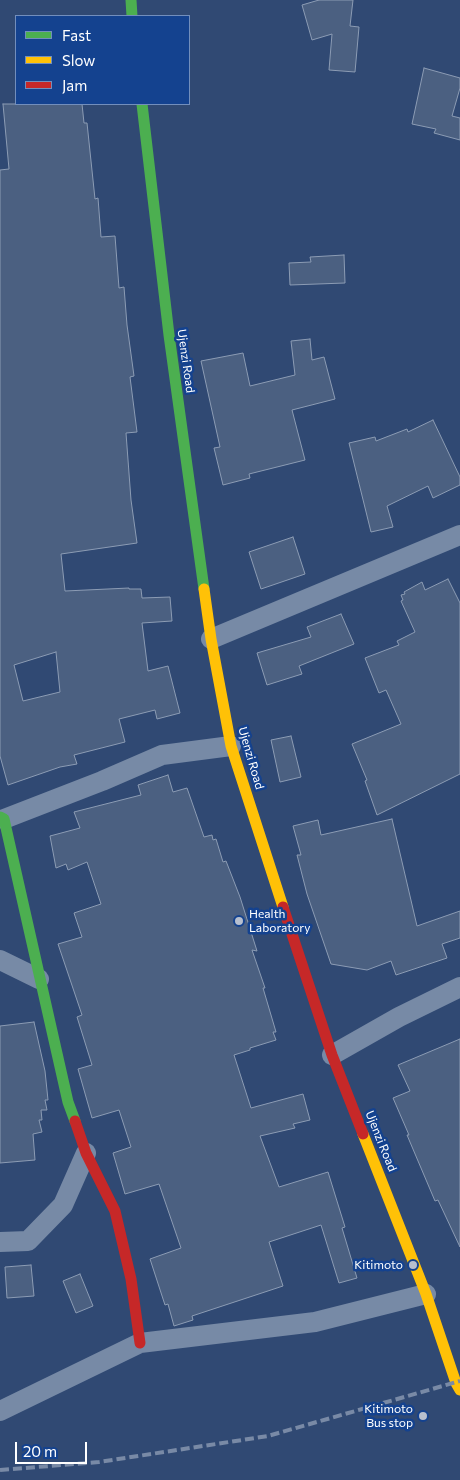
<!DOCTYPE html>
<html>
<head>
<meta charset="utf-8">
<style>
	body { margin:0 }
	#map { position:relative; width:460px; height:1480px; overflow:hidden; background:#304973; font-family:Commissioner,sans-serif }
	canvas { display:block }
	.legend { position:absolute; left:15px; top:15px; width:175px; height:90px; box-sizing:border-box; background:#14428f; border:1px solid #728ebc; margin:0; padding:6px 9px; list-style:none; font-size:15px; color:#fff }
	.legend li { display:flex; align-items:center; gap:10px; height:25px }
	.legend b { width:25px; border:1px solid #728ebc }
	.scale { position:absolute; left:15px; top:1442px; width:72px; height:22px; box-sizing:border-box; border:2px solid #fff; border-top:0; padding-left:6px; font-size:15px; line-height:18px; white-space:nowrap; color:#fff; -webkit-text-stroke:4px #14428f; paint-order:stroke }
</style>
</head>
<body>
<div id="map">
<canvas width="460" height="1480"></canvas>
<ul class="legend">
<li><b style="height:6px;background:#4caf50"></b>Fast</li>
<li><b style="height:6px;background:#ffc107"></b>Slow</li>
<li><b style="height:6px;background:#c62828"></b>Jam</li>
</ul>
<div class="scale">20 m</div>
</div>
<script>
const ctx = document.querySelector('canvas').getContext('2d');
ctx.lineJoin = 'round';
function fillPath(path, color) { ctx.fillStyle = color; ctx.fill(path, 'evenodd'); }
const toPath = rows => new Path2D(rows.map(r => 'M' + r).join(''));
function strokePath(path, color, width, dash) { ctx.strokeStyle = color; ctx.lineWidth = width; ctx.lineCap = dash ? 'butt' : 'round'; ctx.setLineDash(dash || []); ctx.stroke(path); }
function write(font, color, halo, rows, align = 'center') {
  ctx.font = font + ' Commissioner,sans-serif'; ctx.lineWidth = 5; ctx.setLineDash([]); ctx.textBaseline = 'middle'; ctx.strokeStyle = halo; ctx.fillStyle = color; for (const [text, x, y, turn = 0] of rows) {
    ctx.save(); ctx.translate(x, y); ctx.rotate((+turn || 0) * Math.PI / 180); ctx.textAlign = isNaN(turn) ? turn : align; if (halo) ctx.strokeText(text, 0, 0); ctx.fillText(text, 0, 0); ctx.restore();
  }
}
const building = toPath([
	[319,0,353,0,350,26,359,27,355,72,329,70,332,34,312,40,302,5,319,0],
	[424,68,460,78,460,88,452,116,460,118,460,140,434,133,436,129,412,124,424,68],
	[3,104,82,104,84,123,87,123,95,199,98,198,101,237,115,236,119,288,124,287,127,325,134,376,130,377,137,432,126,433,131,500,137,543,61,554,65,591,129,588,129,589,141,589,142,598,170,597,172,621,142,623,148,671,168,666,180,713,157,719,155,710,119,719,125,742,74,755,77,764,60,767,8,785,0,756,0,170,9,169,3,104],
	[56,652,60,692,23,701,14,665,56,652],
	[344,255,345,283,290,285,289,263,311,262,310,257,344,255],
	[310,339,312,360,324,357,335,399,292,410,305,460,249,474,250,478,223,485,214,448,220,447,201,361,243,353,250,386,295,375,291,341,310,339],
	[433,420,460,477,460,485,433,498,428,486,387,506,393,527,371,532,349,443,375,437,376,441,407,429,408,432,433,420],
	[293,537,305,574,261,589,249,552,293,537],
	[448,579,460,603,460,774,377,815,365,781,367,780,352,744,401,724,386,690,379,693,365,658,399,645,397,641,415,632,401,601,403,600,401,595,405,594,404,592,422,582,425,590,448,579],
	[341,614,354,644,299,666,302,674,267,685,257,653,311,637,307,627,341,614],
	[291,736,301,777,280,782,271,740,291,736],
	[168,775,173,792,187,788,204,837,212,835,213,840,216,839,223,862,226,861,240,897,257,951,252,950,265,988,263,988,276,1032,273,1032,276,1040,250,1048,250,1050,234,1055,251,1108,303,1094,310,1120,293,1124,295,1128,260,1136,279,1187,328,1172,345,1227,342,1228,357,1278,339,1283,321,1225,269,1242,283,1286,192,1316,193,1320,174,1326,168,1304,165,1305,150,1259,181,1248,159,1184,125,1194,113,1153,131,1147,119,1110,92,1118,78,1069,92,1065,77,1017,82,1015,58,944,82,937,74,913,101,904,87,862,68,870,66,864,56,868,50,836,80,828,74,812,141,795,138,785,168,775],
	[392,819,417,926,460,911,460,938,442,944,447,958,396,975,391,961,367,970,331,964,307,894,297,855,301,855,293,826,318,820,321,835,392,819],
	[34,1022,45,1071,48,1100,45,1100,47,1110,41,1110,42,1120,39,1120,42,1132,33,1134,35,1160,0,1163,0,1026,34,1022],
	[460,1039,460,1247,438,1200,435,1201,407,1135,409,1135,393,1098,410,1091,398,1065,460,1039],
	[31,1265,34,1296,7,1298,5,1267,31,1265],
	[80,1274,93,1306,76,1313,63,1281,80,1274]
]);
const street = toPath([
	[211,639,460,535],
	[4,819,102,781,162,755,231,746],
	[0,960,39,979],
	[332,1055,399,1017,460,987],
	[0,1242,28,1241,63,1205,86,1153],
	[0,1411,140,1343,315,1322,426,1294]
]);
const fast = toPath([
	[131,0,132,16],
	[142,104,169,335,204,589],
	[0,817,4,819,68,1102,75,1121]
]);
const slow = toPath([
	[204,589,211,639,231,746,283,907],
	[363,1134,426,1294,456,1383,460,1390]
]);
const jam = toPath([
	[283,907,332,1055,363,1134],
	[75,1121,86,1153,115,1211,131,1279,140,1343]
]);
const rail = toPath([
	[0,1470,99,1462,268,1436,460,1381]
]);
const markers = [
	[239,921,5,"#b7bfce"],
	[413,1265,5,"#b7bfce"],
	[423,1416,5,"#b7bfce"]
];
const streetNames = [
	["Ujenzi Road",186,361,82],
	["Ujenzi Road",251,758,74],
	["Ujenzi Road",381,1141,68]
];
const poiNames = [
	["Health",249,914,"left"],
	["Laboratory",249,928,"left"],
	["Kitimoto",403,1265],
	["Kitimoto",413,1409],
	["Bus stop",413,1423]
];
fillPath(building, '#4b6081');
strokePath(building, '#8c9cb4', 1);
strokePath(street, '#778aa6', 20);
strokePath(fast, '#4caf50', 11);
strokePath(slow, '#ffc107', 11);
strokePath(jam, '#c62828', 11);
strokePath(rail, '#798aa6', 4, [9, 4]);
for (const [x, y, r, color] of markers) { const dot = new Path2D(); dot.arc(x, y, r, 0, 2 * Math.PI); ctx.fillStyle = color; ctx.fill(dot); strokePath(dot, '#14428f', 2); }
write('12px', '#fff', '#14428f', streetNames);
write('12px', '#fff', '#14428f', poiNames, 'right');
</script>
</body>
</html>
